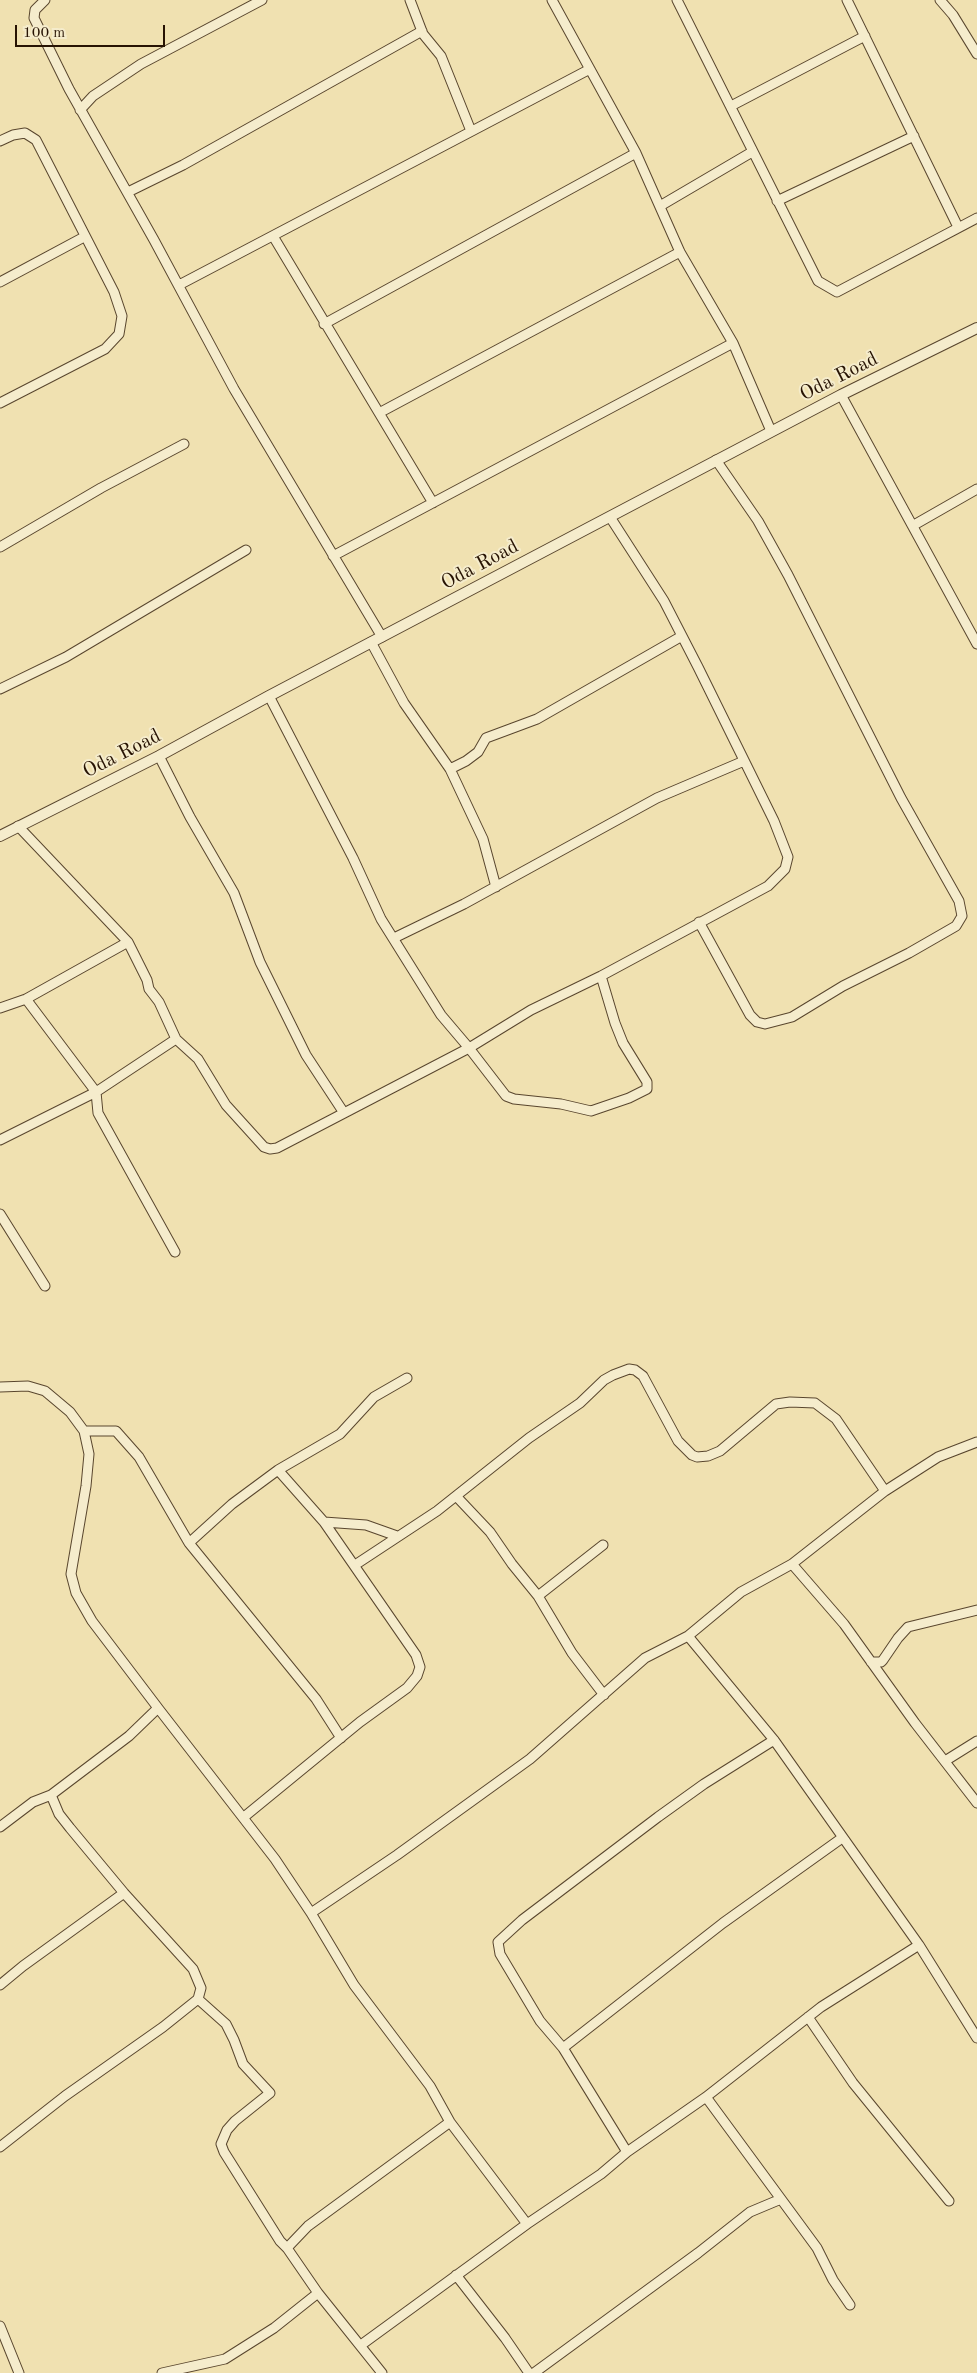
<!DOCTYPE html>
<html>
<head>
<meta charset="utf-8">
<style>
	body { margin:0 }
	#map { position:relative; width:977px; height:2373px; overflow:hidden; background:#f0e1b1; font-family:"Old Standard TT",serif }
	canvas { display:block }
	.scale { position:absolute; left:15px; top:25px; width:150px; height:22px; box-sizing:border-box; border:2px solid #271303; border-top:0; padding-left:6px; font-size:15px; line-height:18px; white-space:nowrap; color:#271303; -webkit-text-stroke:4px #f5eccc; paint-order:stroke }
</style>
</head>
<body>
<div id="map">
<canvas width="977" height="2373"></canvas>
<div class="scale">100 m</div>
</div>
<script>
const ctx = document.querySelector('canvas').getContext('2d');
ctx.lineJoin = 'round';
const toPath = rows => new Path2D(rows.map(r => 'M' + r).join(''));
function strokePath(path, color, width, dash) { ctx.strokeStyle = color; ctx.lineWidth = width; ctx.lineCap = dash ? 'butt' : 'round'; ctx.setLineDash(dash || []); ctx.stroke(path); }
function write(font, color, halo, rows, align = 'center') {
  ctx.font = font + ' "Old Standard TT",serif'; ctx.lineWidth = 4; ctx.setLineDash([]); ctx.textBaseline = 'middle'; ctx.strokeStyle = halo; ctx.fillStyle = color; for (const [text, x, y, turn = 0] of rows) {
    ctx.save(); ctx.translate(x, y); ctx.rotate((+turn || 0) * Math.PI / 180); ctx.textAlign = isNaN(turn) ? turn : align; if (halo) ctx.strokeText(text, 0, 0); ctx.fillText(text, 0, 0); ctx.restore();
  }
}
const minor = toPath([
	[45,0,35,10,34,18,69,89,154,240,234,389,382,637],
	[410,0,423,34,441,56,471,131],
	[552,0,636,153,680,252,733,343,771,431],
	[677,0,818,281,837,292,977,218],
	[847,0,958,227],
	[940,0,953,15,977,54],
	[731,106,865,36],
	[80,110,93,96,141,64,262,0],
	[0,141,13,135,25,133,36,140,114,292,122,316,119,334,105,349,0,403],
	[128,192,183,165,422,31],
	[777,201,914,136],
	[660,206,752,152],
	[273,236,433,503],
	[0,282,84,237],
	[179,285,590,69],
	[324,324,636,153],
	[841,395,977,644],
	[379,413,680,252],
	[914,525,977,489],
	[0,547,101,488,184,444],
	[333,556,733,343],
	[371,642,404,703,450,769,483,839,496,887],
	[0,689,66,657,246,550],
	[269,696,353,858,381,919,441,1015,469,1048,506,1096,514,1099,561,1104,591,1111,629,1098,647,1089,647,1082,623,1043,615,1023,601,976],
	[159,756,190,817,234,893,260,962,306,1055,344,1113],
	[450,769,466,761,478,752,486,738,537,719,682,636],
	[18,826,128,942,147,980,149,989,159,1002,176,1039,198,1059,226,1105,264,1147,270,1149,277,1148,469,1048,531,1010,601,976,768,886,785,869,788,857,774,821,698,667,664,601,610,517],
	[699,922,750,1015,757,1022,765,1024,792,1017,843,986,909,953,956,926,962,916,959,901,901,798,788,575,758,521,716,460],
	[394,938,464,904,657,798,744,761],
	[26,999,96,1092,98,1113,175,1252],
	[0,1008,26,999,128,942],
	[0,1140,96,1092,176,1039],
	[0,1214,45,1286],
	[0,1387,28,1386,45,1391,70,1412,84,1431,89,1454,86,1486,71,1574,76,1593,92,1621,158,1708,129,1736,51,1795,59,1814,70,1828,124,1893,193,1969,201,1988,198,1999,163,2027,65,2096,0,2147],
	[84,1431,116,1431,139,1457,189,1543,316,1699,341,1738],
	[456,1496,490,1532,512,1564,538,1596,572,1653,604,1695],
	[324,1522,366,1525,397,1536],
	[189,1543,232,1504,278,1470,340,1434,374,1397,407,1378],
	[792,1564,844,1624,915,1723,977,1803],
	[355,1565,437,1511,529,1438,580,1403,604,1380,613,1375,629,1369,635,1370,643,1376,678,1441,692,1455,697,1457,708,1456,720,1451,776,1404,790,1402,815,1403,836,1419,885,1491],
	[538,1596,603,1545],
	[688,1636,774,1740,919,1945,977,2038],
	[871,1662,881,1662,883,1660,898,1638,908,1627,977,1610],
	[158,1708,275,1859,311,1913,354,1985,430,2086,450,2122,527,2224],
	[945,1761,977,1741],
	[244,1817,360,1722,407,1688,417,1676,420,1667,416,1655,324,1522,278,1470],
	[0,1827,33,1802,51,1795],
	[311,1913,397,1855,530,1759,645,1658,688,1636,741,1592,792,1564,885,1491,938,1457,977,1442],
	[0,1985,23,1966,124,1893],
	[198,1999,226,2024,234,2040,243,2064,270,2093,235,2121,227,2130,221,2144,224,2152,280,2241,287,2248,318,2293,382,2373],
	[808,2017,853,2083,949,2201],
	[563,2048,723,1923,842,1838],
	[706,2097,817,2248,833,2280,850,2305],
	[627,2152,563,2048,540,2021,500,1954,498,1942,522,1920,658,1817,704,1784,774,1740],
	[287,2248,308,2226,450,2122],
	[456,2275,505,2338,529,2373],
	[0,2326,19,2373],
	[361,2345,527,2224,601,2174,627,2152,706,2097,821,2007,919,1945],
	[162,2373,225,2359,274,2328,318,2293],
	[534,2373,698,2253,750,2212,781,2199]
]);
const tertiary = toPath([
	[0,836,159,756,269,696,841,395,977,328]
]);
const streetNames = [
	["Oda Road",839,377,-27],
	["Oda Road",480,565,-28],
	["Oda Road",122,754,-27]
];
strokePath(minor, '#59462e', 11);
strokePath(tertiary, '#59462e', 12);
strokePath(minor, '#f5eccc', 9);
strokePath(tertiary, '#f5eccc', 10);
write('20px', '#271303', '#f5eccc', streetNames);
</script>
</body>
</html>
